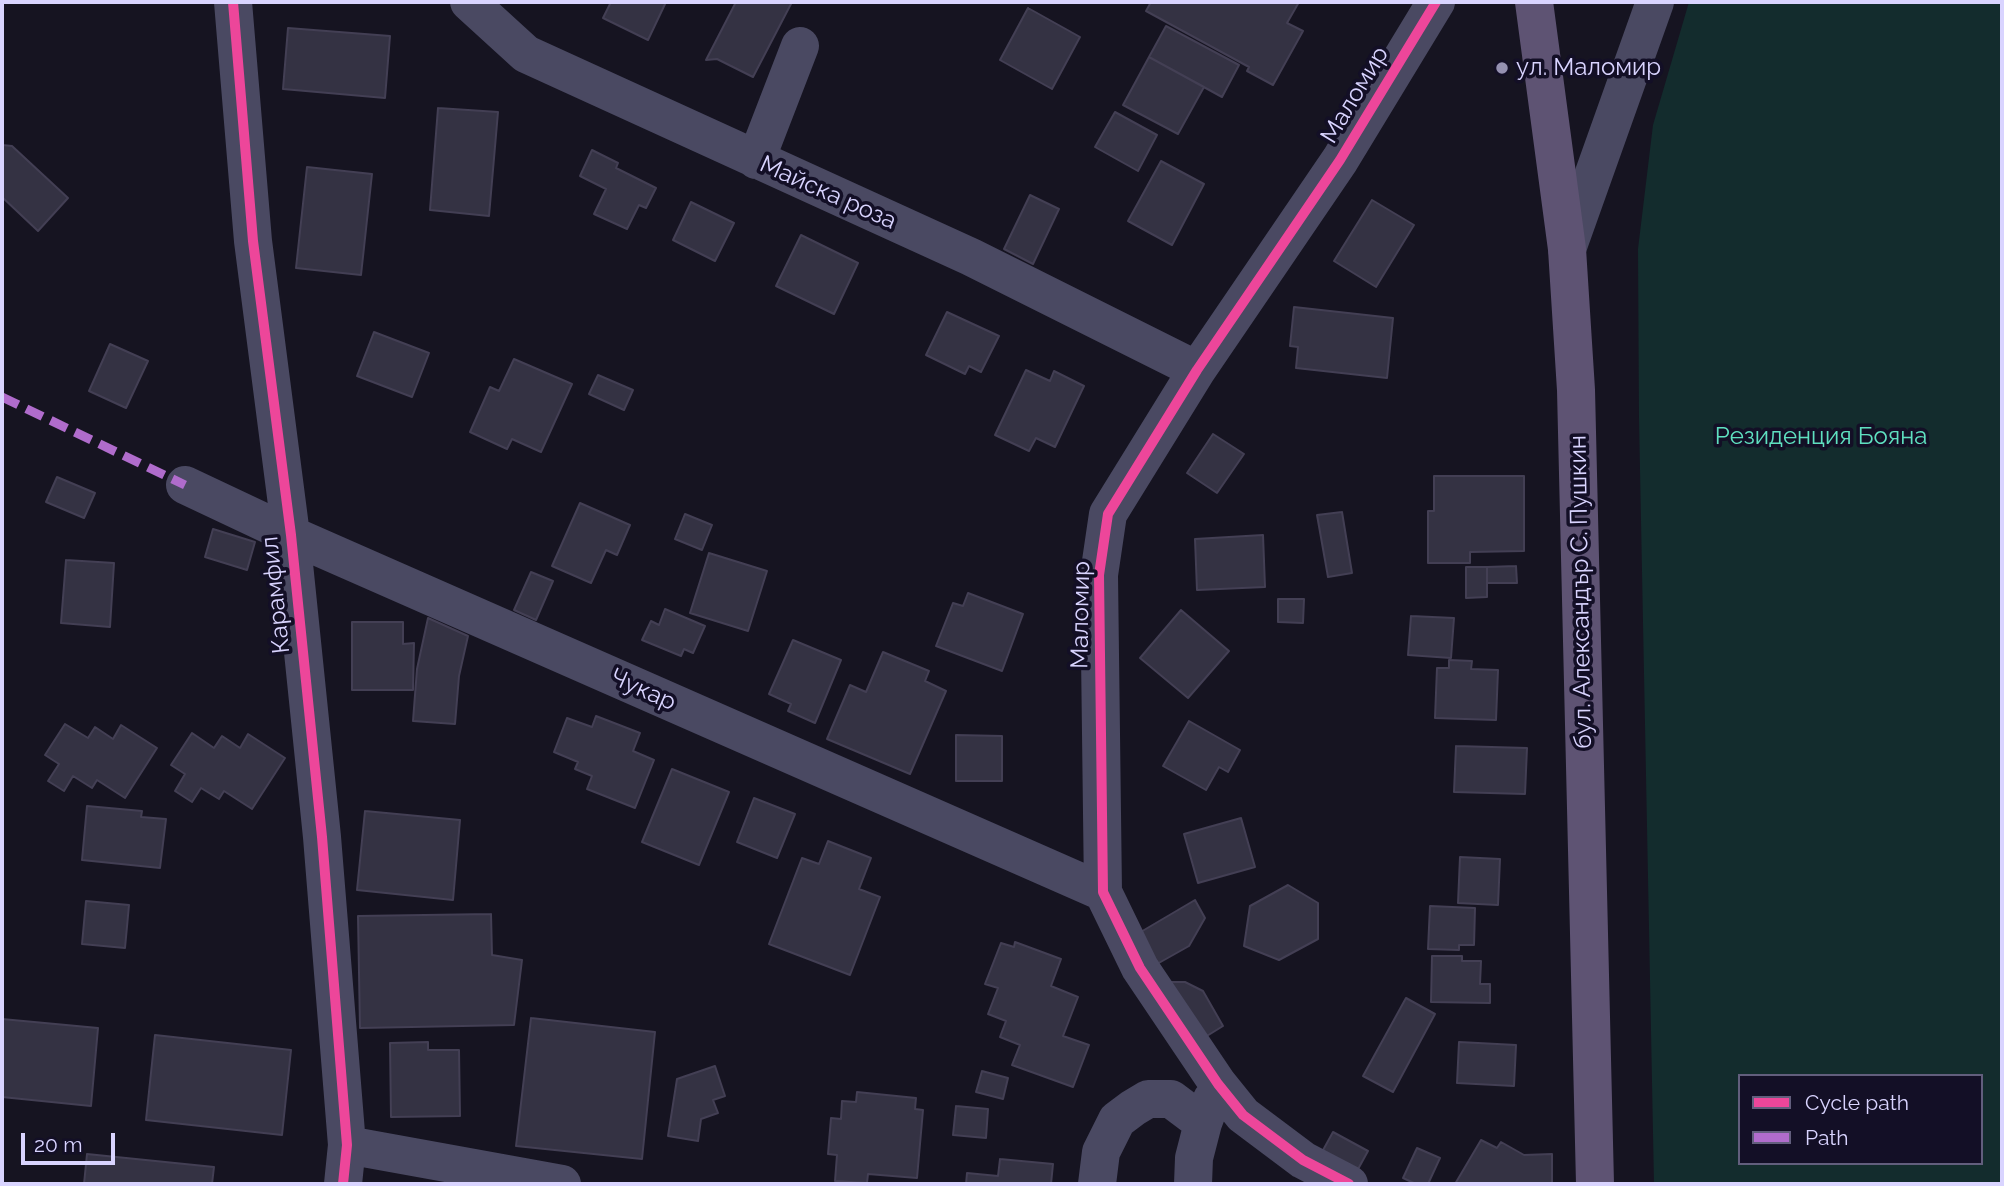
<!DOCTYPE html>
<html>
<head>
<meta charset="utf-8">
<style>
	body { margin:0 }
	#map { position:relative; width:2004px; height:1186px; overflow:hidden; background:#161421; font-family:Raleway,sans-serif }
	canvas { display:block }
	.frame { position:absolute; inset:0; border:4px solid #d9d4ff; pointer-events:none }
	.legend { position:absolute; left:1738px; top:1074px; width:245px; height:91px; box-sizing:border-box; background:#130f26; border:2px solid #625e7d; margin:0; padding:9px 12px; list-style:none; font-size:21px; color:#d9d4ff }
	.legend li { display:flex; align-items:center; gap:14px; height:35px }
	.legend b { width:35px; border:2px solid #625e7d }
	.scale { position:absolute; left:21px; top:1133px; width:94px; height:32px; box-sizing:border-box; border:4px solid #d9d4ff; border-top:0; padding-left:9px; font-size:21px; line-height:24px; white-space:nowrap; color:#d9d4ff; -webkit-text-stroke:5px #130f26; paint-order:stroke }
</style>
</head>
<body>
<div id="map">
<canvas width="2004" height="1186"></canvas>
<div class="frame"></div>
<ul class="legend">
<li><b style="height:9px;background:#ed469a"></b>Cycle path</li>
<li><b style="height:9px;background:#b06ccc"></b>Path</li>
</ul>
<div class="scale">20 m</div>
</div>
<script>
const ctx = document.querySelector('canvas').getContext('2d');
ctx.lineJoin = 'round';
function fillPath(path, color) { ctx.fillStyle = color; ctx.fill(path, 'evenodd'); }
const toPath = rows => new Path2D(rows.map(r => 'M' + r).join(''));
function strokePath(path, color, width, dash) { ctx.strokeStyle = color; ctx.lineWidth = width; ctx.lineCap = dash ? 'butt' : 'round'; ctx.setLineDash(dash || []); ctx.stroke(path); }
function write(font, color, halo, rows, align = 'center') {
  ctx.font = font + ' Raleway,sans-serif'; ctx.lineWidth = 7; ctx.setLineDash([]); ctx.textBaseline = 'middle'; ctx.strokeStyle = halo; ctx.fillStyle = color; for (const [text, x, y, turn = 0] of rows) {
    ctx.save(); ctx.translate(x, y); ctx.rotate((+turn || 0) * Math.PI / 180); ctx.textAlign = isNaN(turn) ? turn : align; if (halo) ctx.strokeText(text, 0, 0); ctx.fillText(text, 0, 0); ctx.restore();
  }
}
const green = toPath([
	[1689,2,2002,2,2002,1184,1654,1184,1639,418,1638,249,1653,125],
	[1740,1076,1981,1076,1981,1163,1740,1163]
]);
const building = toPath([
	[611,2,666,2,648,40,603,18,611,2],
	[736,2,792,2,753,77,717,59,706,60,736,2],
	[1151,2,1299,2,1287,23,1303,31,1273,85,1247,71,1249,67,1146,11,1151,2],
	[1028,8,1080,37,1052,89,1000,60,1028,8],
	[1166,26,1239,65,1222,97,1149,57,1166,26],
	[288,28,390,36,385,98,283,89,288,28],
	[1149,57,1204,87,1178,134,1123,105,1149,57],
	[438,108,498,112,489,216,430,210,438,108],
	[1115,112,1157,135,1138,171,1095,147,1115,112],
	[2,145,12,146,68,198,38,231,2,197,2,145],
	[592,150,618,163,616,168,656,188,646,208,639,205,627,229,594,214,606,189,580,176,592,150],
	[1161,161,1204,184,1172,245,1128,221,1161,161],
	[307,167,372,174,361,275,296,268,307,167],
	[1030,195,1059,209,1033,264,1004,249,1030,195],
	[1372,200,1414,225,1376,287,1334,261,1372,200],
	[691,202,734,223,715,261,673,240,691,202],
	[801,235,858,263,834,314,776,286,801,235],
	[1294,307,1393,318,1387,378,1296,368,1298,347,1290,346,1294,307],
	[947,312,999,336,981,372,969,366,965,374,926,355,947,312],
	[374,332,429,353,412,397,357,376,374,332],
	[110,344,148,361,126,408,89,391,110,344],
	[514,359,572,384,541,452,512,439,507,449,470,432,490,387,499,391,514,359],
	[1026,370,1050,381,1054,371,1084,386,1055,447,1036,438,1029,451,995,435,1026,370],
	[598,375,633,390,624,410,589,394,598,375],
	[1213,434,1244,454,1217,493,1187,473,1213,434],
	[1434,476,1524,476,1524,551,1470,552,1470,563,1428,563,1428,511,1434,511,1434,476],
	[57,477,95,493,84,518,46,502,57,477],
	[580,503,630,525,617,555,606,550,591,583,552,566,580,503],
	[1342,512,1352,573,1328,577,1317,515,1342,512],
	[685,514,712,525,702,550,675,539,685,514],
	[213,529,255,542,247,570,205,557,213,529],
	[1263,535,1265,587,1197,590,1195,539,1263,535],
	[709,553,767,571,748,631,690,613,709,553],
	[66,560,114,563,110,627,61,623,66,560],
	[1516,566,1517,583,1487,583,1487,567,1516,566],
	[1466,567,1487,567,1487,597,1466,598,1466,567],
	[531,572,553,581,536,620,514,610,531,572],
	[968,593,1023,614,1002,671,936,646,953,603,963,606,968,593],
	[1278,599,1304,599,1303,623,1278,622,1278,599],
	[665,609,705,626,693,653,684,649,681,656,642,640,651,621,659,625,665,609],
	[1181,610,1229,651,1188,698,1140,658,1181,610],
	[1411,616,1454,618,1451,658,1408,655,1411,616],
	[428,618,468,636,459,676,455,724,413,721,417,669,428,618],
	[352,622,403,622,403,644,414,643,413,690,352,690,352,622],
	[793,640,841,660,815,723,788,711,791,704,769,694,793,640],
	[883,652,929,671,925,681,946,691,910,774,827,739,850,685,866,692,883,652],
	[1449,660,1472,661,1471,669,1498,670,1496,720,1435,718,1437,668,1449,668,1449,660],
	[596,716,640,733,633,751,654,760,635,808,587,789,592,776,575,769,578,762,554,752,567,718,592,727,596,716],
	[1189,721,1240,750,1228,772,1219,767,1206,790,1163,766,1189,721],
	[65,724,88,738,95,727,113,739,121,725,157,748,125,798,97,780,92,788,73,776,64,791,48,781,59,764,45,755,65,724],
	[192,733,214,748,222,736,240,748,248,734,285,758,252,809,224,791,219,799,201,788,192,802,175,791,185,774,171,765,192,733],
	[956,735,1002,736,1002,781,956,781,956,735],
	[1456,746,1527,748,1525,794,1454,792,1456,746],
	[672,769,729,792,699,865,642,842,672,769],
	[754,798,795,814,777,858,737,842,754,798],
	[87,806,142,811,141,817,166,819,160,868,82,860,87,806],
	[365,811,460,820,453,900,357,890,365,811],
	[1241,818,1255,867,1198,883,1184,834,1241,818],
	[828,841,871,858,859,889,880,897,850,975,769,944,802,858,819,864,828,841],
	[1460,857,1500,859,1498,905,1458,903,1460,857],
	[1288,885,1318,903,1318,939,1279,960,1244,946,1250,906,1288,885],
	[1195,900,1205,918,1189,946,1157,964,1139,933,1195,900],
	[86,901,129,905,125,948,82,944,86,901],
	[1430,906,1475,908,1474,945,1459,945,1459,950,1428,949,1430,906],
	[491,914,492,955,522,960,514,1025,360,1028,358,916,491,914],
	[1015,942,1061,959,1051,986,1078,997,1063,1036,1089,1045,1073,1087,1012,1065,1020,1045,1000,1037,1006,1021,988,1014,998,988,985,984,1001,943,1014,947,1015,942],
	[1432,956,1462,956,1462,961,1481,961,1480,984,1490,984,1490,1003,1431,1002,1432,956],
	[1168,982,1185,982,1203,991,1223,1026,1202,1039,1168,982],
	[1406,998,1435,1014,1393,1092,1363,1076,1406,998],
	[531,1018,655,1032,642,1159,516,1146,531,1018],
	[2,1019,98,1028,91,1106,2,1097,2,1019],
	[155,1035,291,1050,282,1135,146,1120,155,1035],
	[428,1042,428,1050,459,1050,460,1116,391,1117,390,1043,428,1042],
	[1459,1042,1516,1045,1514,1086,1457,1083,1459,1042],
	[715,1066,725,1096,713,1100,718,1113,701,1119,698,1141,668,1136,677,1079,715,1066],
	[982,1071,1008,1078,1003,1099,976,1092,982,1071],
	[857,1092,916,1098,915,1109,923,1110,917,1178,868,1174,867,1183,835,1181,837,1155,828,1154,831,1118,841,1119,842,1101,856,1102,857,1092],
	[956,1106,988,1109,986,1138,953,1135,956,1106],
	[1333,1132,1368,1151,1357,1171,1322,1152,1333,1132],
	[1481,1140,1497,1148,1501,1142,1524,1155,1552,1154,1552,1184,1455,1184,1481,1140],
	[1417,1148,1440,1158,1428,1184,1416,1184,1403,1178,1417,1148],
	[87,1154,214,1167,212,1184,84,1184,87,1154],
	[1000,1159,1053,1164,1051,1184,966,1184,967,1173,998,1176,1000,1159]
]);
const minor = toPath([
	[233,2,253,241,291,535,322,837,347,1145,343,1184],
	[469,2,526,54,971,257,1197,370],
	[756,160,800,46],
	[1567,249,1655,2],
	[185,485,291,535,1103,892],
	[347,1145,562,1184],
	[1097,1184,1101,1152,1117,1120,1133,1108,1148,1099,1171,1099,1203,1123],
	[1193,1184,1194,1158,1203,1123,1212,1099],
	[1349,1184,1303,1160,1243,1115,1218,1084,1140,968,1103,892,1099,575,1108,514,1197,370,1340,160,1436,2]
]);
const major = toPath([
	[1534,2,1567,249,1576,390,1595,1184]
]);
const quiet = toPath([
	[2,397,185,485]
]);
const cycleway = toPath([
	[233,2,253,241,291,535,322,837,347,1145,343,1184],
	[1349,1184,1303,1160,1243,1115,1218,1084,1140,968,1103,892,1099,575,1108,514,1197,370,1340,160,1436,2]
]);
const markers = [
	[1502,68,7,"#9591b1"]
];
const poiNames = [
	["ул. Маломир",1516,68]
];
const streetNames = [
	["Маломир",1355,95,-59],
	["Майска роза",828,193,24],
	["бул. Александър С. Пушкин",1581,592,-91],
	["Карамфил",276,595,-96],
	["Маломир",1081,615,-89],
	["Чукар",643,690,24]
];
const parkNames = [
	["Резиденция Бояна",1821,437]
];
fillPath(green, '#132c2d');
fillPath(building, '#343243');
strokePath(building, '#433f54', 2);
strokePath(minor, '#4a4962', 38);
strokePath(major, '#5e5373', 38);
strokePath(quiet, '#b06ccc', 9, [18, 9]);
strokePath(cycleway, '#ed469a', 10);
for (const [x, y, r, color] of markers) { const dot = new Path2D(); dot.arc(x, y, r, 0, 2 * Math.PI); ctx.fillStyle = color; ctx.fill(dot); strokePath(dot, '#130f26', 2.5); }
write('24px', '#d9d4ff', '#130f26', poiNames, 'left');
write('24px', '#d9d4ff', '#130f26', streetNames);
write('24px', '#5fe0c0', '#130f26', parkNames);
</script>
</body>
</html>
